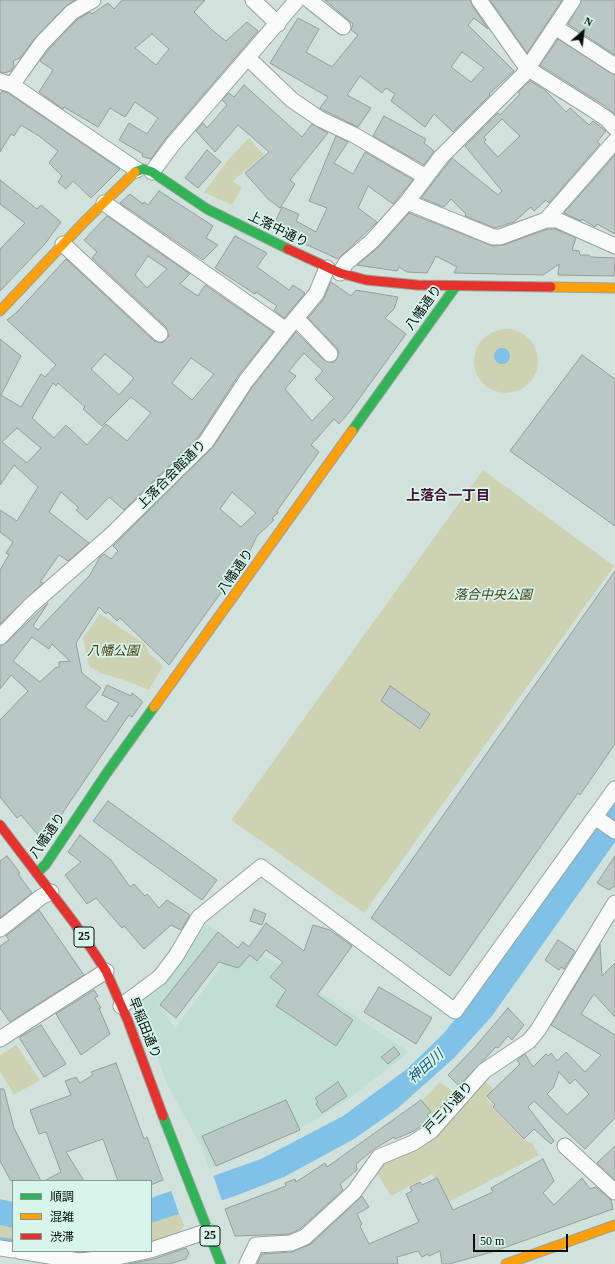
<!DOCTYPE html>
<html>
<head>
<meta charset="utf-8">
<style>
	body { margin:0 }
	#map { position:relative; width:615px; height:1264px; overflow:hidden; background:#d1e2dc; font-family:"Times New Roman","Noto Sans JP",serif }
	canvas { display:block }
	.legend { position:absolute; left:12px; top:1180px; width:140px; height:72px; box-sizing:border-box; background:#d8f5eb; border:1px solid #849992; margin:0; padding:5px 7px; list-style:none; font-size:12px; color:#060f0c }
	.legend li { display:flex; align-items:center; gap:8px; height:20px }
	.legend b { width:20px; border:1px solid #849992 }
	.north { position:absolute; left:563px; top:12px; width:40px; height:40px; -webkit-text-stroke:3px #d8f5eb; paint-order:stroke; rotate:28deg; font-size:11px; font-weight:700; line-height:16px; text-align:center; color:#060f0c }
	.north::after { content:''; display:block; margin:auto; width:14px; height:18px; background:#060f0c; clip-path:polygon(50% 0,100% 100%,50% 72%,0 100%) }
	.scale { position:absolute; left:473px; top:1234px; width:95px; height:18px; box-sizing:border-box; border:2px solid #060f0c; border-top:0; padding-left:5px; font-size:12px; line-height:14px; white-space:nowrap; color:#060f0c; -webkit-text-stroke:3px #d8f5eb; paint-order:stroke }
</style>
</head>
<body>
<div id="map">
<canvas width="615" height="1264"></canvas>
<ul class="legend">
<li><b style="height:5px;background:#30b455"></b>順調</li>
<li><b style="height:5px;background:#ff9f0a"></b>混雑</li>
<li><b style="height:5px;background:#e5322d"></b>渋滞</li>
</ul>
<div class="north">N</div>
<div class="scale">50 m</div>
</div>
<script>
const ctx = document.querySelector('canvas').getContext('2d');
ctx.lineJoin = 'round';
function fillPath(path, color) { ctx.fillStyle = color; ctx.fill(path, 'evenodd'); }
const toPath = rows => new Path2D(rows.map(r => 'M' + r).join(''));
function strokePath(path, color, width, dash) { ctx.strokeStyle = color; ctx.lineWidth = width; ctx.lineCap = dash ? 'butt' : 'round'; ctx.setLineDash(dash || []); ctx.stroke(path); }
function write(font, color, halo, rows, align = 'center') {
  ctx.font = font + ' "Times New Roman","Noto Sans JP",serif'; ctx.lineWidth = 3.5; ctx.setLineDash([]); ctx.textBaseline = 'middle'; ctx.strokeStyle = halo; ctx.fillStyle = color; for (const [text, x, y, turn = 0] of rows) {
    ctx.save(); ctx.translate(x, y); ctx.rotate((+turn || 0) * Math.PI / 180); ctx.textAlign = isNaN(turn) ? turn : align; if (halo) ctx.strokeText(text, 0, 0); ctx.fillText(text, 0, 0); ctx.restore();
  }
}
const built = toPath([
	[207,924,218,932,160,1005,151,992,170,975],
	[241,940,409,1052,350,1098,317,1119,257,1150,209,1169,202,1148,167,1084,138,1002,150,992,175,1028]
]);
const green = toPath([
	[249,138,264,155,233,181,242,187,232,205,204,192,229,159],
	'474 361a32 32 0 1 1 64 0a32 32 0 1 1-64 0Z',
	[483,470,614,566,364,913,231,820],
	[100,614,145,644,149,653,163,666,149,690,127,681,100,673,89,666,83,638],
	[16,1045,40,1080,14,1095,0,1071,0,1055],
	[483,1079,494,1090,486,1098,495,1107,493,1109,524,1140,532,1143,539,1155,449,1202,432,1174,391,1196,375,1170,384,1160,418,1147],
	[440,1082,454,1093,434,1117,420,1103],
	[179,1213,184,1225,180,1234,151,1243,151,1223],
	[0,1225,13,1228,13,1246,0,1243]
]);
const water = toPath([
	'494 356a8 8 0 1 1 16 0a8 8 0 1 1-16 0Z',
	[615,799,615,842,492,1016,454,1058,398,1108,354,1139,284,1177,235,1196,151,1223,151,1198,261,1159,343,1116,407,1069,444,1033,484,983],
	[0,1199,13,1202,13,1228,0,1225]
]);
const pier = toPath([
	[213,1175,222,1201,179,1214,171,1190]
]);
const stream = toPath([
	[0,1239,13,1241]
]);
const building = toPath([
	[0,0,75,0,66,6,36,37,20,58,13,61,14,66,11,71,4,73,0,72,0,0],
	[122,0,205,0,194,12,212,30,226,41,247,22,258,31,166,138,151,159,144,157,142,156,143,154,119,140,129,123,147,134,158,118,145,109,135,102,125,117,110,108,98,127,64,107,63,109,39,92,53,70,40,61,49,49,78,19,90,12,92,14,108,3,114,9,122,0],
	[152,34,169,49,156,65,135,48,152,34],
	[325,0,470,0,472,5,488,29,474,18,468,25,514,71,489,94,490,95,453,132,434,114,425,127,391,101,395,94,386,88,382,93,360,76,347,95,371,108,358,127,321,109,320,108,328,97,270,63,298,18,319,29,306,52,332,67,358,35,351,30,353,24,325,0],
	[462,52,484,68,471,82,451,67,462,52],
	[490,0,562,0,527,53,490,0],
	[582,0,615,0,615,55,568,24,582,0],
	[558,39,615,75,615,114,605,106,540,65,558,39],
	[530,81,545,90,566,112,570,108,589,125,593,121,606,131,597,142,600,144,549,203,546,200,534,211,531,207,514,222,495,228,465,216,466,214,451,199,444,207,421,198,452,158,498,195,502,191,465,146,498,113,500,115,520,94,518,92,530,81],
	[502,119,520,136,498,157,484,142,486,140,484,137,502,119],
	[244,85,302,137,312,124,328,133,290,180,295,184,280,208,268,199,245,173,269,152,238,125,215,152,196,131,203,123,207,128,227,105,222,100,229,93,234,97,244,85],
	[2,91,8,93,120,169,91,198,73,181,66,189,58,182,62,176,49,163,58,151,39,136,21,125,14,136,11,134,0,152,0,94,2,91],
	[384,116,426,139,424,143,434,151,424,165,373,136,384,116],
	[336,136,348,142,334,163,353,174,365,152,413,180,393,204,368,186,358,208,377,222,338,259,272,229,282,207,299,214,296,221,316,232,327,208,309,201,336,136],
	[207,150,221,162,198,188,185,178,207,150],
	[615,155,615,234,597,224,595,227,582,219,581,221,564,213,615,155],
	[0,180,37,209,41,205,61,222,44,245,0,291,0,249,25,223,0,204,0,180],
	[159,191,213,226,206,238,218,245,203,260,120,203,130,194,143,204,144,202,148,205,159,191],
	[409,213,493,246,503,245,548,229,555,229,576,238,572,250,579,251,580,255,589,255,590,257,615,258,614,276,558,275,559,264,543,275,454,273,457,267,436,256,427,273,407,272,399,267,397,271,357,265,379,247,409,213],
	[107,216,190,274,180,284,198,296,205,285,273,332,238,376,199,436,124,510,109,497,87,520,76,510,79,508,61,492,49,512,89,543,68,561,59,555,40,582,43,583,0,624,0,570,9,555,6,553,13,542,0,532,0,510,17,521,38,487,14,465,0,485,0,339,21,356,1,395,21,407,41,374,45,377,56,365,7,320,16,313,66,259,154,341,162,343,169,336,166,327,92,258,97,252,84,240,107,216],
	[148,256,167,269,147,288,135,275,148,256],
	[105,354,134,378,119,395,91,369,105,354],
	[191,358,214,374,192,400,172,383,191,358],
	[53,383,56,386,58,383,85,407,83,409,102,426,131,397,151,413,127,441,106,424,87,445,66,425,54,438,32,418,53,383],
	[17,428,41,448,27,463,2,442,17,428],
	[235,236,267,253,257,267,289,290,293,285,305,293,284,318,274,310,277,306,256,292,255,294,215,268,235,236],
	[331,282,351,296,356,290,398,297,394,309,385,318,406,334,351,410,339,424,334,419,311,445,319,452,277,511,278,513,272,518,274,520,257,536,247,557,231,570,235,573,169,665,120,618,117,621,108,612,106,614,99,607,76,643,82,673,101,688,85,707,106,722,119,703,102,695,107,685,131,696,132,693,142,701,142,703,132,717,129,715,57,821,39,836,21,815,17,818,0,797,0,720,28,691,11,675,0,689,0,646,6,643,48,603,33,626,38,630,90,575,100,557,104,554,111,559,118,551,113,546,115,544,213,447,253,386,296,332,324,360,332,363,336,360,339,352,337,348,308,318,323,300,331,282],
	[304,353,323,371,315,379,334,398,312,421,285,389,296,376,289,371,304,353],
	[232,492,256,513,241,527,220,509,232,492],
	[32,637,49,649,52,644,70,661,59,662,59,667,55,668,40,682,13,661,32,637],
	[582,355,615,379,615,526,510,451,582,355],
	[615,571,615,744,580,795,578,793,450,976,371,918,615,571],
	[390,686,430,714,420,729,381,701,390,686],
	[108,801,217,880,202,900,93,821,108,801],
	[80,835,111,860,130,887,134,884,145,896,147,894,159,908,167,900,190,915,181,930,171,925,144,949,124,926,122,928,96,898,87,904,65,875,81,862,68,852,80,835],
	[7,856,20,873,18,874,32,893,0,918,0,861,7,856],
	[615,856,615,886,609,890,597,883,615,856],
	[254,909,266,914,262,925,250,921,254,909],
	[39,910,84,975,10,1022,0,1008,0,946,9,940,6,936,39,910],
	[266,923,304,951,313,925,330,930,352,946,317,995,353,1020,336,1046,276,1006,286,990,270,977,283,962,266,950,257,961,250,955,238,968,219,962,176,1018,160,1005,218,932,238,948,243,942,249,947,266,923],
	[558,940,575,951,564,969,561,967,559,970,545,960,558,940],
	[600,945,602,976,615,963,615,1017,594,994,581,1014,615,1035,615,1118,585,1149,534,1101,528,1107,554,1141,551,1144,534,1129,524,1139,493,1107,495,1105,487,1096,520,1064,517,1060,525,1054,533,1067,546,1054,548,1056,551,1053,557,1061,566,1052,585,1072,601,1055,551,1025,600,945],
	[559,1072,570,1084,575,1079,589,1094,567,1115,547,1094,553,1088,559,1072],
	[379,987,432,1018,416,1044,364,1012,379,987],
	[94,990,98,996,95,998,101,1008,99,1008,110,1034,81,1055,56,1014,94,990],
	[508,1008,524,1025,512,1040,508,1036,498,1048,496,1047,459,1086,448,1075,475,1047,508,1008],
	[41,1025,66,1064,44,1077,20,1039,20,1037,41,1025],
	[394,1047,400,1054,388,1064,381,1057,394,1047],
	[116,1063,144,1139,147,1137,163,1180,151,1185,151,1181,118,1181,103,1139,66,1152,84,1181,44,1181,61,1172,46,1132,39,1134,30,1110,71,1095,65,1081,76,1077,80,1083,93,1075,91,1072,116,1063],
	[338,1082,347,1096,322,1113,316,1104,318,1102,315,1098,338,1082],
	[0,1089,4,1089,14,1128,41,1181,11,1181,0,1161,0,1089],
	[286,1100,300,1130,216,1166,202,1136,286,1100],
	[421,1100,431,1112,427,1115,430,1118,429,1120,414,1131,395,1139,394,1137,374,1149,356,1164,357,1170,340,1184,343,1190,300,1229,289,1234,235,1236,225,1209,286,1186,285,1183,295,1179,296,1182,325,1163,327,1167,421,1100],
	[615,1146,615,1180,597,1163,615,1146],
	[543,1159,554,1181,543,1193,554,1205,582,1178,590,1189,596,1187,611,1200,613,1209,492,1252,449,1264,442,1264,440,1251,429,1256,428,1254,422,1257,418,1251,397,1257,398,1264,257,1264,262,1254,292,1252,311,1244,362,1196,369,1207,357,1214,362,1224,360,1226,369,1244,419,1222,406,1194,412,1191,410,1187,420,1182,422,1185,437,1178,453,1210,493,1192,491,1188,543,1159],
	[186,1248,189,1253,186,1259,169,1264,128,1264,154,1259,186,1248]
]);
const street = toPath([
	[253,0,278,24],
	[309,0,343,27],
	[479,0,527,68,592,109,607,119,615,128],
	[555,27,615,66],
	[248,58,292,100,320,119,354,135,426,177],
	[0,81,12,85,137,170],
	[12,85,42,43,72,12,93,0],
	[152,172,173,144,297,0],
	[407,202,493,237,500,237,546,220,557,220,615,246],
	[104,203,286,330],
	[546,220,615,141],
	[63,244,160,334],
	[340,273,346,263,372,241,407,202,441,157,523,75,573,0],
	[296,318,330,354],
	[0,637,30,606,109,537,206,442,246,381,286,330,316,294,327,268],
	[595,817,615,831],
	[0,929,41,897,51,892],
	[121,1006,160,977,176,956,199,917,261,867,455,1011,615,789],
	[0,1039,106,971],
	[565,1146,615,1192],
	[0,1248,13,1250],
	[151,1250,208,1231],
	[19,1251,79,1261,117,1257,147,1251],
	[247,1264,256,1245,291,1243,305,1237,354,1192,379,1157,413,1143,431,1131,484,1071,529,1041,538,1030,615,903]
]);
const fast = toPath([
	[135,172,143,169,152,172,207,209,288,249],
	[352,431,456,286],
	[37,873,46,864,106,774,154,707],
	[163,1116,221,1264]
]);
const slow = toPath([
	[551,287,615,288],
	[0,311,85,221,135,172],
	[154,707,352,431],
	[506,1264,615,1225]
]);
const jam = toPath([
	[288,249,340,273,366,280,417,285,551,287],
	[0,825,75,924,106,971,128,1021,163,1116]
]);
const shields = [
	[84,937,20],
	[210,1236,20]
];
const shieldNames = [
	["25",84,937],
	["25",210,1236]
];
const streetNames = [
	["上落中通り",278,230,26],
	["八幡通り",424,308,-54],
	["上落合会館通り",172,475,-45],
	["八幡通り",236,572,-55],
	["八幡通り",48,836,-55],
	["早稲田通り",144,1028,68],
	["戸三小通り",449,1108,-47]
];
const parkNames = [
	["落合中央公園",493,596],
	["八幡公園",113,652]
];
const neighbourhoodNames = [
	["上落合一丁目",448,496]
];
const waterNames = [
	["神田川",426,1067,-42]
];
fillPath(built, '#c1ded4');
fillPath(green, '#ccd2b2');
fillPath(water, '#80c1e7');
fillPath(pier, '#d1e2dc');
strokePath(stream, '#80c1e7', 4);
fillPath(building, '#bac8c5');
strokePath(building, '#929f9d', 1);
strokePath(street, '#97a39f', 17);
strokePath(fast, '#97a39f', 11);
strokePath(slow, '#97a39f', 11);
strokePath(jam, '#97a39f', 11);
strokePath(street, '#f8fbfa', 15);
strokePath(fast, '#30b455', 9);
strokePath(slow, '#ff9f0a', 9);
strokePath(jam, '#e5322d', 9);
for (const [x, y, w] of shields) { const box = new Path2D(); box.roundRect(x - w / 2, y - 10, w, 20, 3); ctx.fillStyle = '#d8f5eb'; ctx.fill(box); strokePath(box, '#060f0c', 1); }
write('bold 12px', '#060f0c', null, shieldNames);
write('13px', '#060f0c', '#d8f5eb', streetNames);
write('italic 13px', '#444118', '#d8f5eb', parkNames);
write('bold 14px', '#480f38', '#d8f5eb', neighbourhoodNames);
write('italic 14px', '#1a5a80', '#d8f5eb', waterNames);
</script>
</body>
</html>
